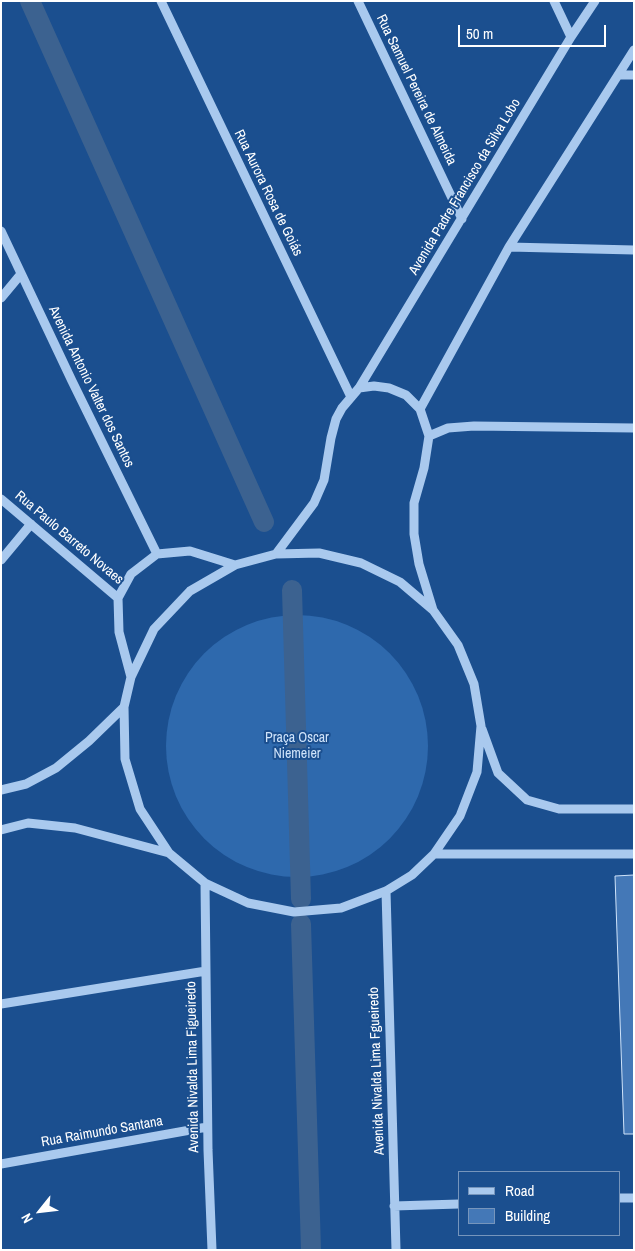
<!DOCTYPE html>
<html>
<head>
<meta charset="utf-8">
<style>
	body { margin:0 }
	#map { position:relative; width:635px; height:1251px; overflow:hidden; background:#1b4f8f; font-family:"Archivo Narrow",sans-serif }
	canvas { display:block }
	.frame { position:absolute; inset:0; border:2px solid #fff; pointer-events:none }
	.legend { position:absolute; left:458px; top:1171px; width:162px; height:65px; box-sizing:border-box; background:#1b4f8f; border:1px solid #7695bc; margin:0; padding:6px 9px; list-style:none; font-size:15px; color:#fff }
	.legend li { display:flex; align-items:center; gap:10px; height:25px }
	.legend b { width:25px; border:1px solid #7695bc }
	.north { position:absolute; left:15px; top:1186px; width:50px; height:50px; -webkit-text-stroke:4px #1b4f8f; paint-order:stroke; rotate:241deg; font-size:14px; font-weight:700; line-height:20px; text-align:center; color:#fff }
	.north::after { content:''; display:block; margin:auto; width:18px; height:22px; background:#fff; clip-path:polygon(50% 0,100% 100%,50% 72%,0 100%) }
	.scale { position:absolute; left:458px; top:25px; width:148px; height:22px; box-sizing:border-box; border:2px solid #fff; border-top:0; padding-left:6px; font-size:15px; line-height:18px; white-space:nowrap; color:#fff; -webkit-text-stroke:4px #1b4f8f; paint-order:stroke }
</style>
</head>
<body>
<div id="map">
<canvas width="635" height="1251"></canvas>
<div class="frame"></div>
<ul class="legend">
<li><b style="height:6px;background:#a9c9ee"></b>Road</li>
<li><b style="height:14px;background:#4478b7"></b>Building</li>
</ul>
<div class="north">N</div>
<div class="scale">50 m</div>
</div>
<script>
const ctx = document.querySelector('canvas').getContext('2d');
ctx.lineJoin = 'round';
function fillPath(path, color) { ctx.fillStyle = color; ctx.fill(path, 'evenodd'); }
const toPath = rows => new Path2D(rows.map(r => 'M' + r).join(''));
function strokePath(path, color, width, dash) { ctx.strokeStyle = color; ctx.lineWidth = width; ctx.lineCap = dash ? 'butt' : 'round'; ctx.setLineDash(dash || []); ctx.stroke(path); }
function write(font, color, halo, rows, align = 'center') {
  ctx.font = font + ' "Archivo Narrow",sans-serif'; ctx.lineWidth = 4; ctx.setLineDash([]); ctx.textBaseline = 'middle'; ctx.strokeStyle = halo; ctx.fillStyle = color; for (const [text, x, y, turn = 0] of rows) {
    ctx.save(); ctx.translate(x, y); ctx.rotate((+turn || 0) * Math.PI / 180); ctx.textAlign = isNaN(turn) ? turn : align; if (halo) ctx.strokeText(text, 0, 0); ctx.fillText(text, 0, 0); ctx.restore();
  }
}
const green = toPath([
	'166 746a131 131 0 1 1 262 0a131 131 0 1 1-262 0Z'
]);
const canal = toPath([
	[30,1,264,522],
	[292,590,301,899],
	[301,924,311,1250]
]);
const building = toPath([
	[634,875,634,1134,624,1134,615,876,634,875]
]);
const minor = toPath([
	[161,1,351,397],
	[358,1,462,219],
	[554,1,571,37],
	[618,75,634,75],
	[1,231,72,381,157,554],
	[509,247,634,250],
	[1,298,21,274],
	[359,388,374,386,389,388,406,395,420,409,429,436,424,468,414,503,414,534,419,564,433,610,458,645,474,684,481,726,477,772,460,816,434,854,412,875,386,891,341,908,294,912,248,903,205,883,169,853,140,809,125,759,124,707,131,677,154,629,190,591,235,565,276,554,319,553,361,563,400,582,433,610],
	[420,409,509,247,634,50],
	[429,436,448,428,474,426,634,428],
	[1,499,118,598],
	[276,554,314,503,324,480,331,438,336,419,342,408,359,388,571,37,595,1],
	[1,560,31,524],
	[131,677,119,632,118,598,131,574,157,554,190,551,235,565],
	[482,729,498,773,527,800,559,809,634,809],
	[1,790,26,784,56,768,89,741,124,707],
	[1,830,28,823,75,828,169,853],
	[434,854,634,854],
	[205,883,208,1150,212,1250],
	[386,891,396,1250],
	[1,1004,206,971],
	[1,1164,207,1127],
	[619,1198,634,1198],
	[394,1206,459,1204]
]);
const streetNames = [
	["Rua Samuel Pereira de Almeida",416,90,64],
	["Avenida Padre Francisco da Silva Lobo",465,187,-59],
	["Rua Aurora Rosa de Goiás",268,193,64],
	["Avenida Antonio Valter dos Santos",91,387,64],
	["Rua Paulo Barreto Novaes",69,538,40],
	["Avenida Nivalda Lima Figueiredo",193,1067,-91],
	["Avenida Nivalda Lima Fgueiredo",377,1071,-92],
	["Rua Raimundo Santana",102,1132,-10]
];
const parkNames = [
	["Praça Oscar",297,738],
	["Niemeier",297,754]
];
fillPath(green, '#2e69ad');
strokePath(canal, '#3c6290', 20);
fillPath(building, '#4478b7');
strokePath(building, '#cfe3fa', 1);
strokePath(minor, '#a9c9ee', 9);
write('14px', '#fff', '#1b4f8f', streetNames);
write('14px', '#cfe3fa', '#1b4f8f', parkNames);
</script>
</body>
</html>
